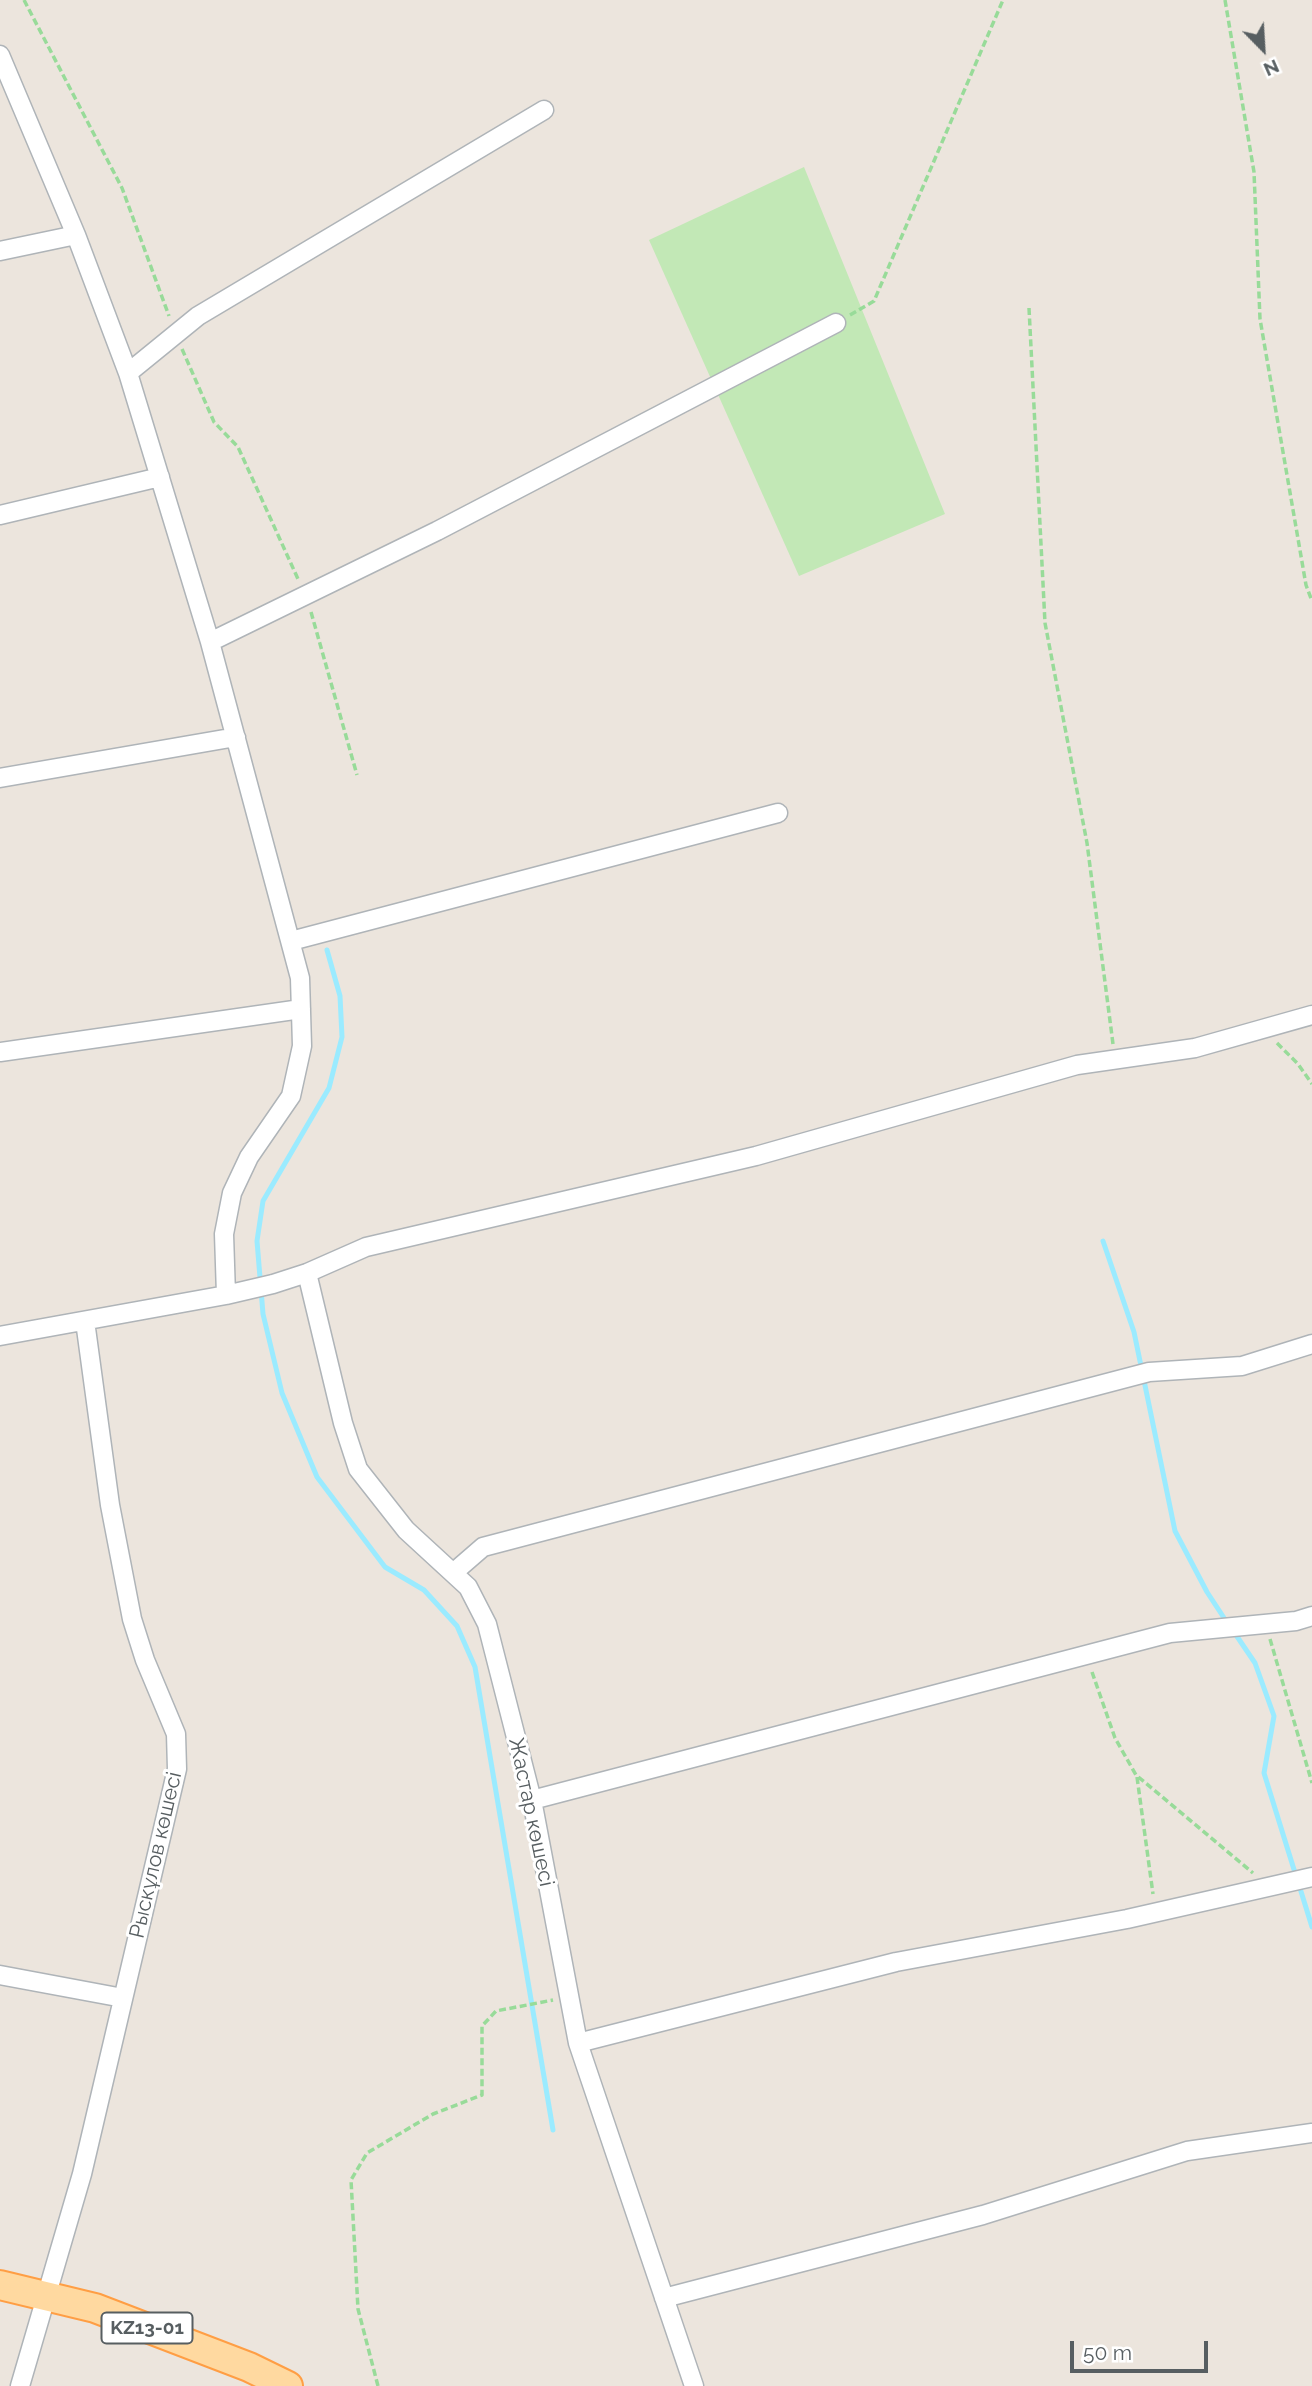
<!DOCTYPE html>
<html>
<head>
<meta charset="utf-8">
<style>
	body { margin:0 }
	#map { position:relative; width:1312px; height:2386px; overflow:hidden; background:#ece5dd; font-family:Raleway,sans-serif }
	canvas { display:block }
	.north { position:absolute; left:1228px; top:14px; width:70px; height:70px; -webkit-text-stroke:5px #fff; paint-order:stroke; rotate:156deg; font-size:19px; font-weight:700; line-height:28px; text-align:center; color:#575e61 }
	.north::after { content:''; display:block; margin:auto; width:24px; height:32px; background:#575e61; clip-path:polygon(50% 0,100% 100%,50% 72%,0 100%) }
	.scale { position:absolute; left:1070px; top:2341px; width:138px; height:32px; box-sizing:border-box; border:4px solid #575e61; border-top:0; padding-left:9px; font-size:21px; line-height:24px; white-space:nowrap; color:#575e61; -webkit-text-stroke:5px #fff; paint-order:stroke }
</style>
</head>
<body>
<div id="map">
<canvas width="1312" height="2386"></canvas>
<div class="north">N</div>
<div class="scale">50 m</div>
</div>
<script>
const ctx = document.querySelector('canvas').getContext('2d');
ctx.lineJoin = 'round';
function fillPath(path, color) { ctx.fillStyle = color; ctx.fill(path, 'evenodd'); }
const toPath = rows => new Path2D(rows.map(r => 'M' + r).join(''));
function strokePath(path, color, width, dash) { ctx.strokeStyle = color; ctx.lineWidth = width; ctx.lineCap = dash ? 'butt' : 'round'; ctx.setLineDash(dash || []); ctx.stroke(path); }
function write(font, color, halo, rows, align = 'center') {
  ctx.font = font + ' Raleway,sans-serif'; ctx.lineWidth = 6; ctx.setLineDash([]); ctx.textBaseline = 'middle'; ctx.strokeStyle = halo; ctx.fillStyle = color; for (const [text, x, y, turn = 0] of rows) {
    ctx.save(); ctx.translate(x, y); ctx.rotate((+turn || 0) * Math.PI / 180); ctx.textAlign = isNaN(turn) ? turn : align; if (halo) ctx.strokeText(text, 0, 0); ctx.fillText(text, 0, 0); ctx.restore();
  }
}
const green = toPath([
	[804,167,945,514,799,576,649,240]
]);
const stream = toPath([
	[327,950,340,996,342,1037,329,1088,263,1201,257,1241,263,1314,282,1393,317,1477,385,1567,424,1590,457,1626,475,1667,553,2130],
	[1103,1241,1134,1332,1175,1531,1207,1592,1228,1624],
	[1234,1632,1255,1663,1274,1716,1264,1773,1296,1876],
	[1299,1885,1312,1927]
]);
const path = toPath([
	[24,0,122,188,169,316],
	[1225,0,1254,172,1260,319,1306,585,1312,601],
	[1029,308,1045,623,1087,843,1113,1044],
	[850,315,874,301,1003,0],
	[182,349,214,422,238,447,298,579],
	[311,612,357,775],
	[1277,1043,1298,1064,1312,1084],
	[1270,1639,1312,1783],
	[1092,1672,1115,1738,1136,1775,1253,1873],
	[1137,1777,1153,1894],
	[378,2386,358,2309,351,2180,367,2153,433,2114,482,2095,482,2026,496,2011,553,2000]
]);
const street = toPath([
	[0,55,76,235,128,373,210,642,300,978,302,1046,291,1096,249,1157,232,1193,224,1234,226,1295],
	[0,251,76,235],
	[128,373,198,316,544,110],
	[0,515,160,477],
	[210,642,437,531,836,323],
	[0,778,236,737],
	[291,941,778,813],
	[0,1052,301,1009],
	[307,1273,343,1423,358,1469,406,1530,468,1587,487,1624,532,1800,578,2043,694,2386],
	[0,1336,226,1295,273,1284,307,1273,366,1247,756,1156,1077,1065,1195,1048,1312,1015],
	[453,1573,483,1547,1149,1372,1242,1366,1312,1344],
	[532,1800,1170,1633,1296,1621,1312,1616],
	[0,1975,123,1998],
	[578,2043,896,1962,1127,1919,1312,1877],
	[664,2298,983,2215,1187,2151,1312,2133],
	[20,2386,82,2174,177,1769,176,1734,145,1660,132,1619,110,1505,85,1321]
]);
const primary = toPath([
	[0,2285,95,2308,249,2367,288,2386]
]);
const shields = [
	[147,2328,91]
];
const shieldNames = [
	["KZ13-01",147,2328]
];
const streetNames = [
	["Жастар көшесі",531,1812,78],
	["Рыскұлов көшесі",156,1855,-77]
];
fillPath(green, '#c2e8b6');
strokePath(stream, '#9bebff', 5);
strokePath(street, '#afb4b8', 21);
strokePath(primary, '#ff9e44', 32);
strokePath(path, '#98db99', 3.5, [7, 3.5]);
strokePath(street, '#fff', 18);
strokePath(primary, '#ffd9a0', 28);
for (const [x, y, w] of shields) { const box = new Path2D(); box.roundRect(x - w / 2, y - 15.5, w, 31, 5); ctx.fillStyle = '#fff'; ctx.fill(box); strokePath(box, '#575e61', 2); }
write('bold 19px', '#575e61', null, shieldNames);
write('21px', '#575e61', '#fff', streetNames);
</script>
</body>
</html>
